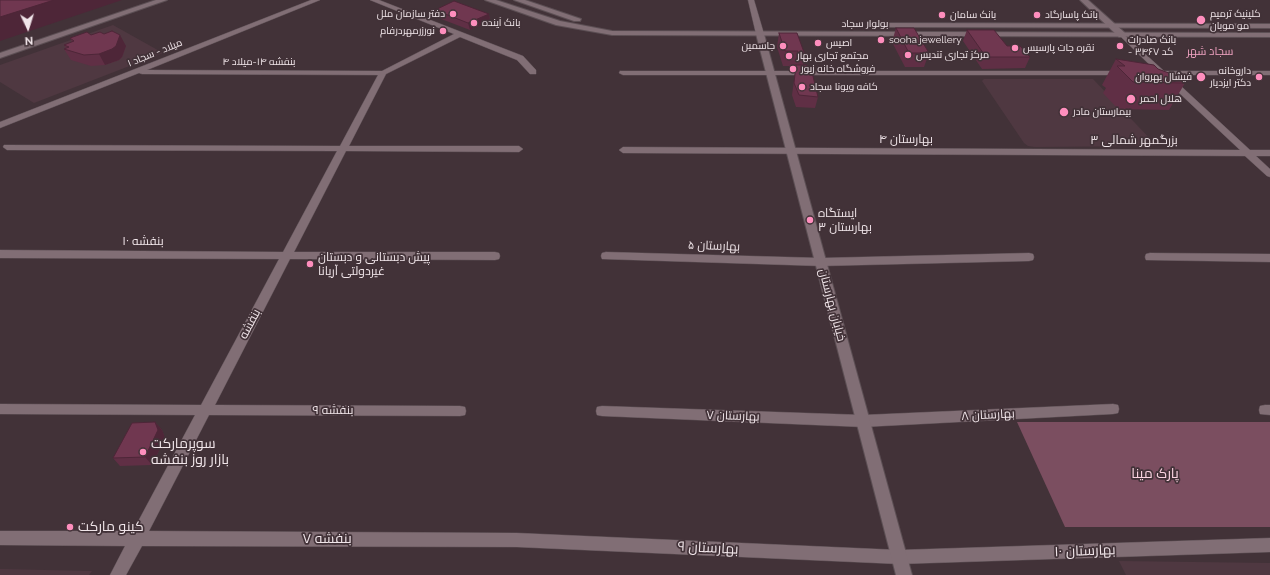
<!DOCTYPE html>
<html>
<head>
<meta charset="utf-8">
<style>
	body { margin:0 }
	#map { position:relative; width:1270px; height:575px; overflow:hidden; background:#423238; font-family:Raleway,sans-serif }
	canvas { display:block }
	.north { position:absolute; left:8px; top:8px; width:40px; height:40px; -webkit-text-stroke:3px #423238; paint-order:stroke; rotate:176deg; font-size:11px; font-weight:700; line-height:16px; text-align:center; color:#f1e6ea }
	.north::after { content:''; display:block; margin:auto; width:14px; height:18px; background:#f1e6ea; clip-path:polygon(50% 0,100% 100%,50% 72%,0 100%) }
</style>
</head>
<body>
<div id="map">
<canvas width="1270" height="575"></canvas>
<div class="north">N</div>
</div>
<script>
const ctx = document.querySelector('canvas').getContext('2d');
ctx.lineJoin = 'round';
function fillPath(path, color) { ctx.fillStyle = color; ctx.fill(path, 'evenodd'); }
const toPath = rows => new Path2D(rows.map(r => 'M' + r).join(''));
function strokePath(path, color, width, dash) { ctx.strokeStyle = color; ctx.lineWidth = width; ctx.lineCap = dash ? 'butt' : 'round'; ctx.setLineDash(dash || []); ctx.stroke(path); }
function write(font, color, halo, rows, align = 'center') {
  ctx.font = font + ' Raleway,Cairo,sans-serif'; ctx.lineWidth = 3.5; ctx.setLineDash([]); ctx.textBaseline = 'middle'; ctx.strokeStyle = halo; ctx.fillStyle = color; for (const [text, x, y, turn = 0] of rows) {
    ctx.save(); ctx.translate(x, y); ctx.rotate((+turn || 0) * Math.PI / 180); ctx.textAlign = isNaN(turn) ? turn : align; if (halo) ctx.strokeText(text, 0, 0); ctx.fillText(text, 0, 0); ctx.restore();
  }
}
const built = toPath([
	[113,25,163,53,34,103,0,82,0,65],
	[984,79,1093,79,1157,146,1035,147,1028,146,1024,143,982,81],
	[1119,561,1270,563,1270,575,1126,575],
	[0,569,92,571,89,575,0,575]
]);
const green = toPath([
	[1017,422,1270,422,1270,527,1065,527]
]);
const minor = toPath([
	[311,0,320,0,147,70,382,71,454,34,370,0,379,0,523,56,536,70,536,74,530,74,517,60,460,37,386,74,349,146,519,146,523,149,519,152,346,151,294,252,495,252,499,253,500,256,499,259,495,260,290,259,215,405,460,406,465,407,466,411,465,415,460,416,209,415,149,531,517,533,899,550,1270,538,1270,552,899,564,517,547,142,546,126,575,110,575,125,546,0,545,0,531,133,531,195,415,0,414,0,404,201,405,279,259,0,258,0,250,283,252,337,151,7,150,3,147,4,145,340,146,378,75,142,74,139,73,0,128,0,122,311,0],
	[748,0,754,0,764,34,762,35,758,35,756,34,748,0],
	[1122,33,1164,71,1270,71,1270,75,1169,75,1250,150,1270,150,1270,156,1256,156,1270,169,1270,177,1267,176,1245,156,623,153,619,150,623,147,1240,150,1160,75,1151,75,1151,71,1156,71,1120,36,1118,35,1122,33],
	[620,71,1123,71,1127,73,1123,75,623,75,619,73,620,71],
	[606,252,821,258,1029,253,1033,254,1034,257,1033,260,1029,261,821,266,602,259,601,256,602,253,606,252],
	[1150,253,1270,254,1270,262,1146,260,1145,257,1146,254,1150,253],
	[1113,404,1118,405,1119,409,1118,413,1113,414,863,427,602,416,597,415,596,411,597,407,602,406,863,415,1113,404],
	[1265,405,1270,405,1270,415,1260,414,1259,410,1260,406,1265,405]
]);
const tertiary = toPath([
	[156,0,167,0,0,58,0,53,156,0],
	[1080,0,1088,0,1125,33,1125,37,1119,37,1080,0],
	[757,32,763,32,764,34,912,575,896,575,756,34,757,32]
]);
const secondary = toPath([
	[485,0,496,0,560,21,612,31,1270,33,1270,37,612,35,556,25,485,0],
	[514,0,525,0,581,19,580,21,574,21,514,0],
	[886,23,1270,24,1270,28,889,27,885,25,886,23]
]);
const wall = toPath([
	[435,10,489,14,490,21,470,30,436,17],
	[896,28,929,53,924,67,905,67,892,42],
	[967,30,1030,57,1025,68,982,69,963,41],
	[779,33,805,55,803,65,818,97,815,108,796,107,792,95,796,66,783,66,777,47],
	[91,35,126,46,122,57,119,60,105,65,91,66,71,60,64,49,66,48,64,45,72,42,70,38],
	[1116,59,1158,69,1185,83,1169,110,1118,109,1103,93,1106,88,1102,85],
	[155,422,162,430,165,438,152,465,120,466,113,458]
]);
const shadedWall = toPath([
	[54,0,122,0,0,41,0,17],
	[489,14,490,21,470,30,468,23],
	[120,35,126,46,122,57,119,60,105,65,99,54],
	[155,422,162,430,165,438,152,465,145,457]
]);
const building = toPath([
	[0,0,54,0,0,17,0,0],
	[454,1,489,14,468,23,435,10,454,1],
	[896,28,914,28,929,53,909,53,896,28],
	[967,30,994,30,1007,46,1020,46,1030,57,986,57,967,30],
	[112,31,120,35,116,46,112,49,99,54,84,55,64,49,69,47,64,45,74,41,70,38,87,32,91,35,100,32,104,34,112,31],
	[779,33,797,33,805,55,798,55,798,51,785,51,779,33],
	[1116,59,1154,65,1158,69,1185,79,1185,83,1133,82,1117,66,1125,66,1116,59],
	[796,65,807,65,808,68,811,68,818,97,799,95,794,83,796,65],
	[155,422,158,430,145,457,113,458,132,423,155,422]
]);
const markers = [
	[453,14,4,"#fe8ebd"],
	[942,15,4,"#fe8ebd"],
	[1037,15,4,"#fe8ebd"],
	[1201,20,5,"#fe8ebd"],
	[474,23,4,"#fe8ebd"],
	[443,31,4,"#fe8ebd"],
	[881,40,4,"#fe8ebd"],
	[818,43,4,"#fe8ebd"],
	[783,46,4,"#fe8ebd"],
	[1120,46,4,"#fe8ebd"],
	[1015,48,4,"#fe8ebd"],
	[908,55,4,"#fe8ebd"],
	[789,56,4,"#fe8ebd"],
	[793,69,4,"#fe8ebd"],
	[1201,77,5,"#fe8ebd"],
	[1259,77,4,"#fe8ebd"],
	[802,87,4,"#fe8ebd"],
	[1131,99,5,"#fe8ebd"],
	[1064,112,5,"#fe8ebd"],
	[810,220,4,"#fe8ebd"],
	[310,264,4,"#fe8ebd"],
	[143,452,4,"#fe8ebd"],
	[70,527,4,"#fe8ebd"]
];
const farPoinames = [
	["دفتر سازمان ملل",445,14,"right"],
	["کلینیک ترمیم",1210,14],
	["مو موبان",1210,26],
	["بانک سامان",950,15],
	["بانک پاسارگاد",1045,15],
	["بانک آینده",482,23],
	["نورزرمهردرفام",435,31,"right"],
	["sooha jewellery",889,40],
	["بانک صادرات",1128,40],
	["- کد ۳۴۶۷",1128,52],
	["اصیس",826,43],
	["جاسمین",775,46,"right"],
	["نقره جات پارسیس",1023,48],
	["مرکز تجاری تندیس",916,55],
	["مجتمع تجاری بهار",797,56],
	["فروشگاه خانه زیور",801,69],
	["داروخانه",1251,71,"right"],
	["دکتر ایزدیار",1251,83,"right"],
	["فیشال بهروان",1192,77,"right"],
	["کافه ویونا سجاد",810,87],
	["هلال احمر",1140,99],
	["بیمارستان مادر",1073,112]
];
const farStreetnames = [
	["بولوار سجاد",865,24],
	["میلاد - سجاد ۱",155,53,-22],
	["بنفشه ۱۴-میلاد ۴",259,62]
];
const farNeighbourhoodnames = [
	["سجاد شهر",1210,52]
];
const streetNames = [
	["بهارستان ۴",906,139],
	["بزرگمهر شمالی ۳",1134,140],
	["بنفشه ۱۰",143,241],
	["بهارستان ۵",714,246,2],
	["خیابان بهارستان",832,305,75],
	["بنفشه",250,324,-62],
	["بنفشه ۹",333,410],
	["بهارستان ۸",988,415,-3],
	["بهارستان ۷",733,416,2]
];
const poiNames = [
	["ایستگاه",818,213],
	["بهارستان ۳",818,227],
	["پیش دبستانی و دبستان",318,257],
	["غیردولتی آریانا",318,271]
];
const nearPoinames = [
	["سوپرمارکت",151,444],
	["بازار روز بنفشه",151,460],
	["کینو مارکت",78,527]
];
const nearParknames = [
	["پارک مینا",1155,474]
];
const nearStreetnames = [
	["بنفشه ۷",327,539],
	["بهارستان ۹",708,548,3],
	["بهارستان ۱۰",1085,551,-2]
];
fillPath(built, '#4f3841');
fillPath(green, '#7b4e60');
strokePath(minor, '#5c4f54', 1);
strokePath(tertiary, '#5c4f54', 2);
strokePath(secondary, '#5c4f54', 2);
fillPath(minor, '#816e75');
fillPath(tertiary, '#816e75');
fillPath(secondary, '#816e75');
fillPath(wall, '#602f45');
fillPath(shadedWall, '#4e2638');
fillPath(building, '#703750');
strokePath(building, '#4e2638', 1);
for (const [x, y, r, color] of markers) { const dot = new Path2D(); dot.arc(x, y, r, 0, 2 * Math.PI); ctx.fillStyle = color; ctx.fill(dot); strokePath(dot, '#423238', 1.5); }
write('10px', '#f1e6ea', '#423238', farPoinames, 'left');
write('10px', '#f1e6ea', '#423238', farStreetnames);
write('11px', '#f1a3c2', '#423238', farNeighbourhoodnames);
write('12px', '#f1e6ea', '#423238', streetNames);
write('12px', '#f1e6ea', '#423238', poiNames, 'left');
write('14px', '#f1e6ea', '#423238', nearPoinames, 'left');
write('14px', '#fbd4e2', '#423238', nearParknames);
write('14px', '#f1e6ea', '#423238', nearStreetnames);
</script>
</body>
</html>
